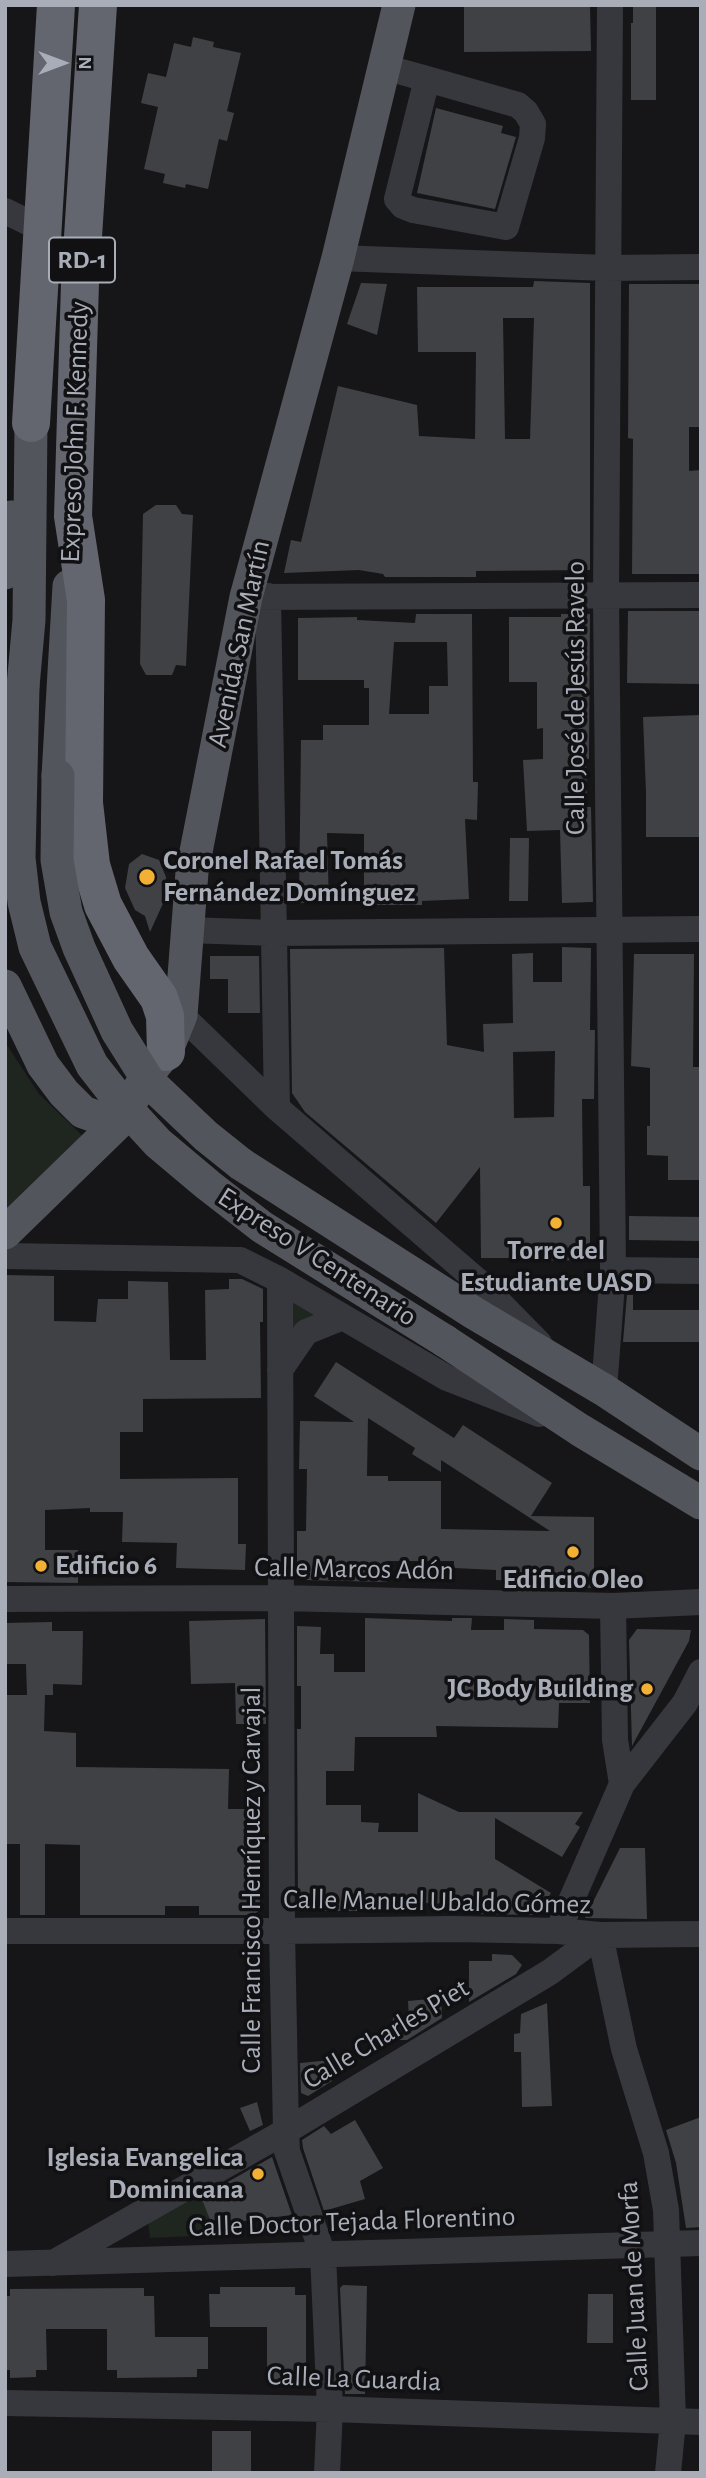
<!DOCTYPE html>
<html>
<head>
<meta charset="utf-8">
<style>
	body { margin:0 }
	#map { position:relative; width:706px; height:2478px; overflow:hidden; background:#161618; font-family:"Alegreya Sans",sans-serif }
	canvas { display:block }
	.frame { position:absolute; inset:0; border:7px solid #a8adb8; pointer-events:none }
	.north { position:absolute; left:28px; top:28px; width:70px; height:70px; -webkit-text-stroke:5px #111113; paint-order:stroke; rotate:90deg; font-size:19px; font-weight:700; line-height:28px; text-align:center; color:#a8adb8 }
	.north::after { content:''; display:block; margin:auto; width:24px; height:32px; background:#a8adb8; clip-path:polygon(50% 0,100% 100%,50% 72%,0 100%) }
</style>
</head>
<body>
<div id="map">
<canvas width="706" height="2478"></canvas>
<div class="frame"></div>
<div class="north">N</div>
</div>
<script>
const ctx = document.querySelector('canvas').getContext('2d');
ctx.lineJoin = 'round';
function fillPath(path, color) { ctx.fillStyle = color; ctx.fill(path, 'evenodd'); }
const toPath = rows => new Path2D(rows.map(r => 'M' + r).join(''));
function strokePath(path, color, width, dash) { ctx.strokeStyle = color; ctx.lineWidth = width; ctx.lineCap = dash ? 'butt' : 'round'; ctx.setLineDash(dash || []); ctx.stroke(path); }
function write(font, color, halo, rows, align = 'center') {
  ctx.font = font + ' "Alegreya Sans",sans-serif'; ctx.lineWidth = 7; ctx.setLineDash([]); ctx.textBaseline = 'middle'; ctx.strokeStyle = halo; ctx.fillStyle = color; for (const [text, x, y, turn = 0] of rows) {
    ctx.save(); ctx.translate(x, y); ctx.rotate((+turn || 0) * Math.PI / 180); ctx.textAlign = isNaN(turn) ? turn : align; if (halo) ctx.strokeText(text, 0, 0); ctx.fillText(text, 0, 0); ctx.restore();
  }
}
const green = toPath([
	[5,1042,39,1094,93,1146,5,1228],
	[286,1291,327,1317,285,1354],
	[200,2194,216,2235,150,2238,148,2222]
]);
const building = toPath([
	[464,5,590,5,591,51,464,52],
	[633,5,656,5,656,100,631,100,631,23,633,23],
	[193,37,214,42,213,47,241,53,227,111,234,113,227,141,219,139,208,189,186,184,185,188,163,183,165,174,144,169,158,107,141,103,148,73,166,77,174,43,191,47],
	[436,108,503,126,501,133,516,137,495,209,417,193],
	[534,281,590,283,590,570,476,571,476,577,385,577,383,574,359,570,284,573,291,540,301,542,338,386,417,405,419,436,475,439,476,352,418,352,417,287,533,287],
	[503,318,534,318,530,439,505,439],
	[361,283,387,284,377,335,347,324],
	[629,284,701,284,701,427,689,427,689,471,701,470,701,574,632,574,633,439,628,438],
	[156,505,176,505,182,514,193,515,186,666,176,665,172,675,146,675,140,664,143,514],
	[628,611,701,611,701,684,627,683],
	[416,614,472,614,473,782,478,782,477,820,465,819,469,899,422,901,422,905,364,905,364,834,327,833,329,902,299,903,301,740,323,740,323,725,369,725,369,688,364,688,364,680,298,680,298,618,357,617,357,620,415,623],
	[394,642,447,642,448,686,429,686,429,714,389,714],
	[561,614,590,614,589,759,586,759,587,807,591,807,593,902,562,903,560,830,527,831,523,760,543,759,543,728,537,729,537,682,509,682,509,617,561,617],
	[701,715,701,837,646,837,646,793,643,717],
	[510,838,529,838,528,901,509,901],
	[142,854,159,860,166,877,165,899,150,932,145,916,135,910,125,888,129,864],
	[562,947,591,948,590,1030,595,1030,594,1099,582,1099,583,1186,590,1186,590,1260,522,1261,522,1258,481,1258,480,1167,436,1223,305,1112,292,1093,290,949,444,948,447,1045,484,1052,483,1024,513,1023,512,954,533,953,533,982,562,982],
	[555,1051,554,1117,514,1118,513,1052],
	[634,954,694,954,693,1067,701,1067,701,1180,668,1180,668,1156,647,1155,647,1126,650,1126,650,1068,631,1066],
	[210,956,259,956,260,1013,228,1013,228,979,210,979],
	[629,1216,701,1217,701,1241,629,1240],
	[5,1275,54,1276,54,1321,96,1322,98,1299,128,1299,128,1281,168,1282,170,1360,206,1360,205,1290,229,1289,229,1279,242,1279,263,1289,263,1322,260,1322,261,1398,143,1399,143,1432,120,1432,120,1479,238,1478,238,1544,246,1544,245,1570,176,1568,177,1543,122,1542,123,1512,90,1512,90,1508,45,1510,45,1550,78,1550,78,1583,5,1582],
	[627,1295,633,1295,633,1310,701,1310,701,1342,623,1342],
	[336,1362,454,1438,463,1425,552,1483,531,1516,594,1517,594,1588,551,1587,551,1582,496,1580,496,1570,454,1568,454,1561,387,1561,387,1582,304,1580,297,1573,297,1531,306,1531,307,1469,299,1469,300,1421,354,1422,314,1396],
	[368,1418,415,1448,412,1454,441,1472,441,1460,550,1531,441,1529,441,1481,388,1481,388,1476,367,1476],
	[365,1618,452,1621,452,1618,472,1618,471,1630,504,1630,504,1619,534,1620,534,1629,583,1630,589,1635,590,1703,559,1703,558,1728,436,1726,437,1737,355,1737,354,1771,326,1771,326,1805,361,1805,361,1822,379,1823,378,1832,418,1832,418,1793,459,1812,583,1812,575,1824,580,1827,562,1857,495,1818,495,1859,551,1893,537,1915,477,1914,477,1904,417,1903,417,1907,384,1907,383,1911,298,1911,297,1729,301,1729,301,1686,297,1686,297,1626,321,1627,320,1654,334,1654,334,1672,365,1672],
	[265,1619,266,1724,236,1724,235,1683,191,1684,189,1621],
	[52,1622,52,1631,83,1631,82,1685,53,1684,53,1695,45,1695,44,1731,76,1733,76,1767,229,1769,228,1809,258,1809,260,1910,253,1915,199,1915,199,1906,165,1906,165,1915,80,1915,80,1845,45,1844,45,1915,20,1915,20,1844,5,1844,5,1695,27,1695,26,1664,5,1664,5,1623],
	[637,1629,691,1630,689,1641,632,1746,629,1640],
	[620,1848,645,1848,647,1919,585,1918],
	[492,1954,512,1955,522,1965,516,1974,469,2002,469,1961,492,1961],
	[441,1998,442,2018,407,2040,392,2040,393,2017,409,2018,408,2001],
	[547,2003,552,2106,522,2107,521,2052,514,2052,514,2034,520,2033,521,2014],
	[331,2060,332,2081,308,2096,301,2093,300,2063],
	[257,2102,263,2125,250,2131,240,2108],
	[701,2117,701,2227,686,2228,676,2163,666,2130],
	[355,2120,383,2168,360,2181,365,2199,324,2211,303,2148,302,2140,324,2126,331,2134],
	[272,2157,292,2215,212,2225,201,2197],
	[343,2285,367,2286,365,2394,345,2394,340,2288],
	[220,2287,295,2287,295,2295,306,2295,306,2372,298,2372,298,2383,267,2384,267,2327,210,2327,209,2294,220,2294],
	[144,2288,144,2296,154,2296,155,2337,208,2337,208,2369,197,2369,197,2377,117,2378,117,2370,107,2370,107,2329,46,2329,47,2370,36,2370,36,2377,10,2378,10,2370,5,2370,5,2296,10,2296,10,2289],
	[588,2294,613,2294,613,2343,587,2343],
	[212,2431,251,2431,251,2473,212,2472]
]);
const minor = toPath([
	[384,67,427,79,518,105,526,112,533,124,532,138,506,227,413,210,403,206,397,199,427,79],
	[5,211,42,229],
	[338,258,607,268,701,267],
	[268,596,277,1108],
	[251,597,701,595],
	[186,930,276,933,701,929],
	[181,1015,277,1108,480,1283,539,1343],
	[5,1256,240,1260,280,1280,447,1378,539,1414],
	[613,1270,701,1271],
	[280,1280,282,1931,286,2131,287,2151,323,2255,330,2409,327,2473],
	[280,1370,306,1332,343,1317],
	[604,1390,613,1270,606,596,610,5],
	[5,1599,281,1598,613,1606,701,1602],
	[622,1784,685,1703,701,1672],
	[5,1931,282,1931,454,1929,558,1931,600,1935,701,1934],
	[558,1931,622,1784,615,1740,613,1606],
	[53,2263,286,2131,550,1972,600,1935,624,2049,656,2153,666,2210,673,2421,668,2473],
	[5,2264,701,2243],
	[5,2403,330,2409,701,2422]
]);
const major = toPath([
	[5,573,11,517],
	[23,686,29,620,31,423],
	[58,776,69,586],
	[5,986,43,1065,64,1093,83,1112,117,1124],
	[241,1164,474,1313,604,1390,701,1454],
	[5,1233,117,1124,150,1071,166,1052,181,1015,192,872,246,597,338,258,399,5],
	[445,1341,580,1430,701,1503]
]);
const highway = toPath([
	[98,5,80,283,73,516,86,600,84,803,91,865,103,905,131,958,159,998,165,1016,166,1052],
	[31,423,56,5]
]);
const majorBridge = toPath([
	[23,686,19,858,24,902,35,947,92,1065,124,1106,158,1143,208,1185,262,1227,445,1341],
	[58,776,57,860,66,912,79,948,117,1031,149,1082,206,1136,241,1164]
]);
const markers = [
	[147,877,9,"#f2b134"],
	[556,1223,7,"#f2b134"],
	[573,1552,7,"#f2b134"],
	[41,1566,7,"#f2b134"],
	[647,1689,7,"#f2b134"],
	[258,2174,7,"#f2b134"]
];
const shields = [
	[82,260,66]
];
const shieldNames = [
	["RD-1",82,260]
];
const streetNames = [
	["Expreso John F. Kennedy",75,432,-88],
	["Avenida San Martín",239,644,-78],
	["Calle José de Jesús Ravelo",576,698,-90],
	["Expreso V Centenario",317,1257,33],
	["Calle Marcos Adón",354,1569,1],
	["Calle Francisco Henríquez y Carvajal",252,1880,-90],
	["Calle Manuel Ubaldo Gómez",437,1902,1],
	["Calle Charles Piet",386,2034,-31],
	["Calle Doctor Tejada Florentino",352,2222,-2],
	["Calle Juan de Morfa",634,2286,-93],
	["Calle La Guardia",354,2379,2]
];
const poiNames = [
	["Coronel Rafael Tomás",163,861],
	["Fernández Domínguez",163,893],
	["Torre del",556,1251,"center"],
	["Estudiante UASD",556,1283,"center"],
	["Edificio 6",55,1566],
	["Edificio Oleo",573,1580,"center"],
	["JC Body Building",633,1689,"right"],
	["Iglesia Evangelica",244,2158,"right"],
	["Dominicana",244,2190,"right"]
];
fillPath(green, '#1e261f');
fillPath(building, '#404145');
strokePath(minor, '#37383d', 26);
strokePath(major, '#53555c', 33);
strokePath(highway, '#63666e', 38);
strokePath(majorBridge, '#53555c', 33);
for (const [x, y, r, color] of markers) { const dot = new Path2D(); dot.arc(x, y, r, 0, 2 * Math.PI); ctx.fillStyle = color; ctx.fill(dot); strokePath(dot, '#111113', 2.5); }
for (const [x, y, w] of shields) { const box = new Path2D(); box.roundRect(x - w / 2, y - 22.5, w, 45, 5); ctx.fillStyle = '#111113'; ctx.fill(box); strokePath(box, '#a8adb8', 2); }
write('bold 26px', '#a8adb8', null, shieldNames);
write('28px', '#a8adb8', '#111113', streetNames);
write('bold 28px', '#a8adb8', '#111113', poiNames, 'left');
</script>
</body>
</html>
